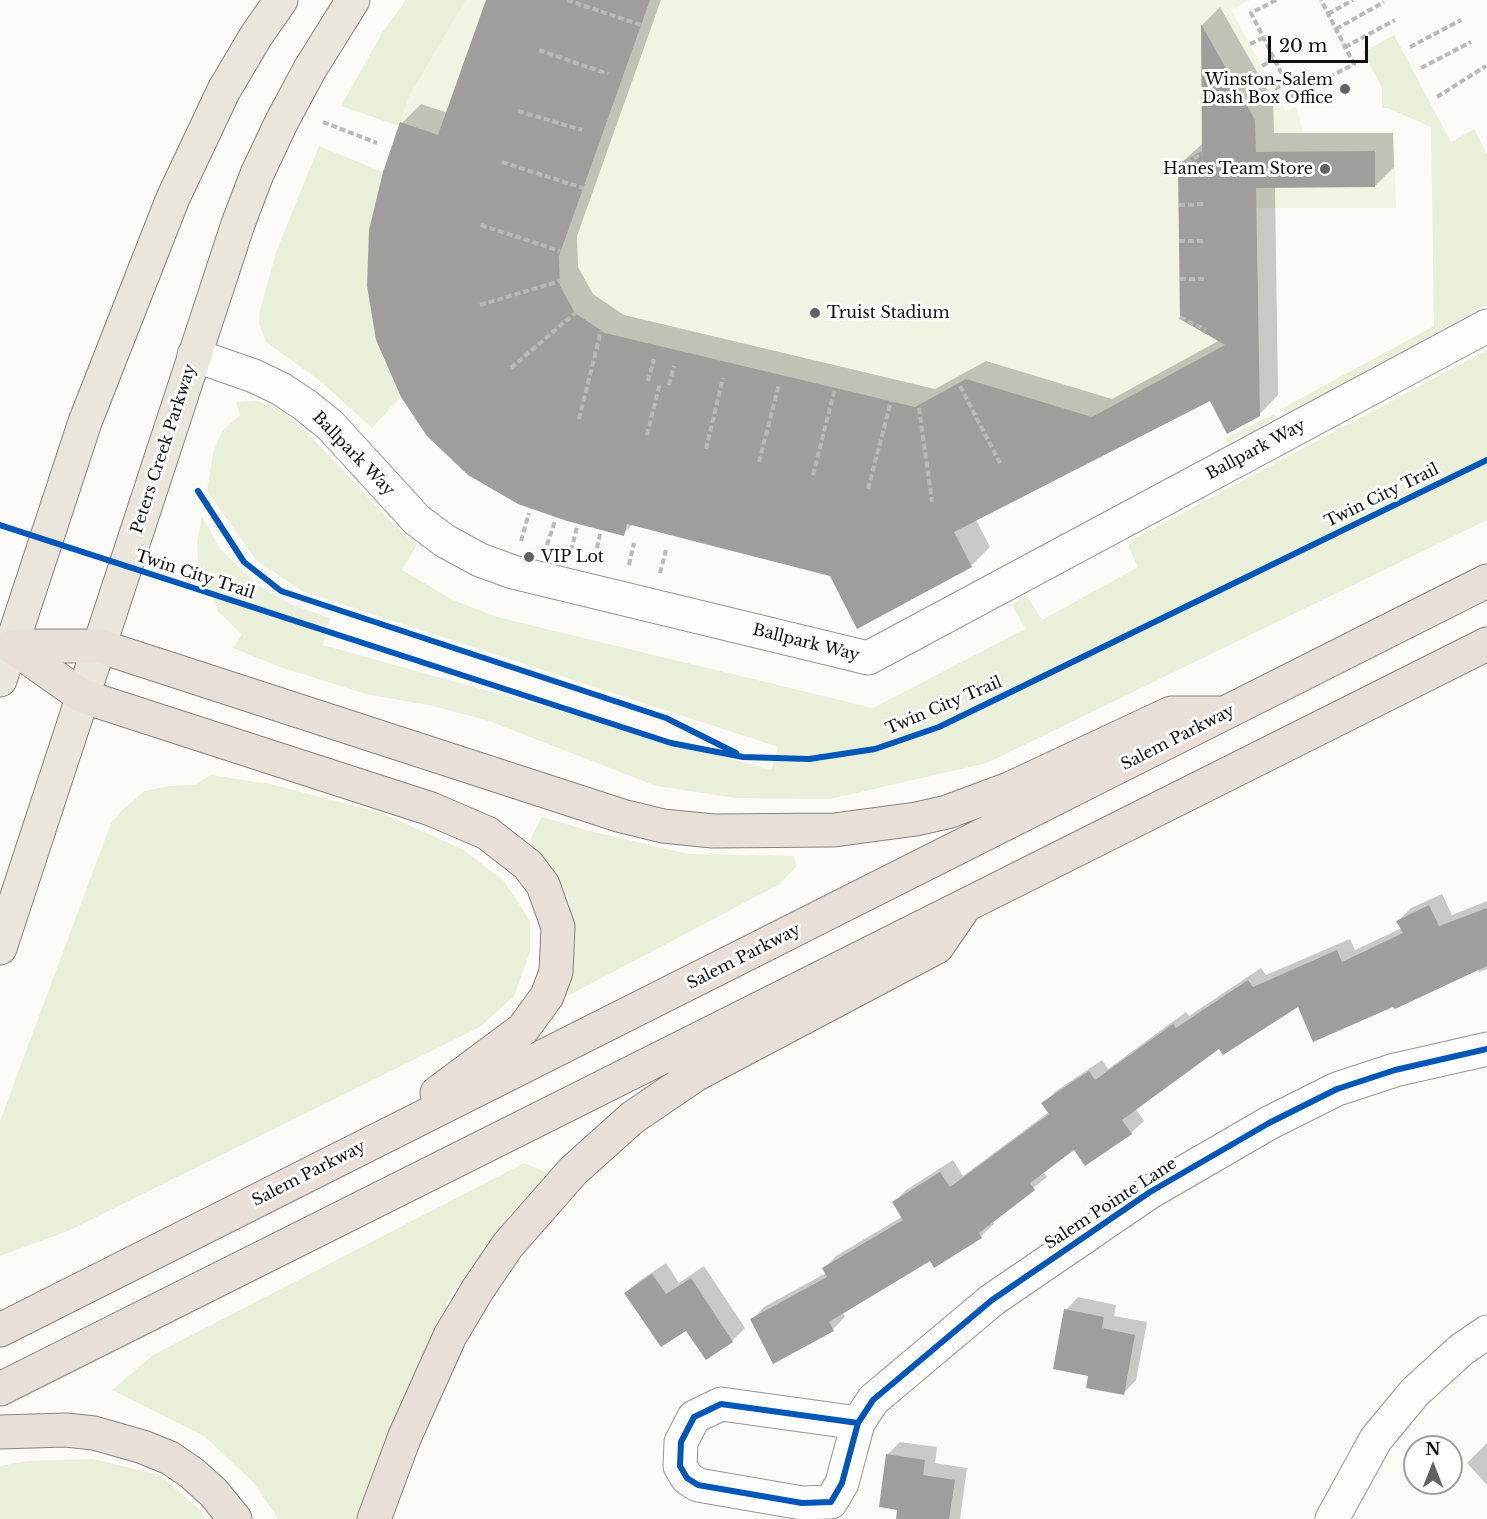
<!DOCTYPE html>
<html>
<head>
<meta charset="utf-8">
<style>
	body { margin:0 }
	#map { position:relative; width:1487px; height:1519px; overflow:hidden; background:#fcfaf7; font-family:"Libre Baskerville",serif }
	canvas { display:block }
	.north { position:absolute; left:1403px; top:1435px; width:60px; height:60px; box-sizing:border-box; background:#fff; border:2px solid #9f9f9f; border-radius:50%; rotate:0deg; font-size:16px; font-weight:700; line-height:24px; text-align:center; color:#101010 }
	.north::after { content:''; display:block; margin:auto; width:21px; height:27px; background:#636261; clip-path:polygon(50% 0,100% 100%,50% 72%,0 100%) }
	.scale { position:absolute; left:1268px; top:36px; width:100px; height:27px; box-sizing:border-box; border:3px solid #101010; border-top:0; padding-left:8px; font-size:18px; line-height:21px; white-space:nowrap; color:#101010; -webkit-text-stroke:4px #fff; paint-order:stroke }
</style>
</head>
<body>
<div id="map">
<canvas width="1487" height="1519"></canvas>
<div class="north">N</div>
<div class="scale">20 m</div>
</div>
<script>
const ctx = document.querySelector('canvas').getContext('2d');
ctx.lineJoin = 'round';
function fillPath(path, color) { ctx.fillStyle = color; ctx.fill(path, 'evenodd'); }
const toPath = rows => new Path2D(rows.map(r => 'M' + r).join(''));
function strokePath(path, color, width, dash) { ctx.strokeStyle = color; ctx.lineWidth = width; ctx.lineCap = dash ? 'butt' : 'round'; ctx.setLineDash(dash || []); ctx.stroke(path); }
function write(font, color, halo, rows, align = 'center') {
  ctx.font = font + ' "Libre Baskerville",serif'; ctx.lineWidth = 6; ctx.setLineDash([]); ctx.textBaseline = 'middle'; ctx.strokeStyle = halo; ctx.fillStyle = color; for (const [text, x, y, turn = 0] of rows) {
    ctx.save(); ctx.translate(x, y); ctx.rotate((+turn || 0) * Math.PI / 180); ctx.textAlign = isNaN(turn) ? turn : align; if (halo) ctx.strokeText(text, 0, 0); ctx.fillText(text, 0, 0); ctx.restore();
  }
}
const green = toPath([
	[406,0,466,0,410,95,399,126,341,106,382,33],
	[1394,35,1451,142,1474,129,1487,154,1487,305,1286,414,1283,408,1434,326,1431,127,1388,108,1382,108,1382,88,1363,52],
	[319,146,383,172,369,230,376,342,401,397,372,428,319,380,266,342,259,323,259,314,276,252],
	[1487,350,1487,520,987,763,830,799,736,798,656,786,489,721,433,706,366,694,280,667,233,648,242,635,218,611,198,565,197,542,202,517,221,550,258,585,290,604,330,618,323,645,771,770,778,747,302,591,256,560,207,491,213,453,222,431,240,415,236,402,256,401,272,405,303,428,393,524,417,545,402,570,453,600,497,617,873,708,1025,629,1012,604,1026,595,1042,620,1138,567,1129,548,1130,541],
	[1274,414,1277,418,1227,443,1226,438],
	[211,775,270,784,382,813,462,849,504,881,530,921,530,952,514,996,480,1027,68,1231,0,1256,0,1121,111,823,122,810,145,791,168,786,195,785],
	[542,817,590,831,688,854,794,856,796,867,780,884,560,1000,571,981,575,937,568,897,551,866,528,844],
	[524,1163,548,1173,512,1212,450,1297,405,1396,361,1519,278,1519,254,1483,204,1436,112,1390,153,1355],
	[93,1459,160,1475,200,1510,206,1519,0,1519,0,1466,27,1461]
]);
const pitch = toPath([
	[466,0,1250,0,1231,10,1286,111,1296,107,1303,132,1394,132,1396,208,1256,208,1259,375,954,532,972,567,857,629,839,593,858,583,627,524,624,536,567,521,518,504,468,475,427,437,401,397,376,340,367,286,369,230,383,172,410,95]
]);
const shadow = toPath([
	[487,0,661,0,577,236,578,267,593,294,624,315,935,389,986,361,1112,399,1220,340,1179,165,1203,143,1202,25,1220,7,1273,100,1274,133,1393,133,1394,167,1375,186,1275,187,1278,395,1259,415,1210,399,976,520,990,547,972,565,858,627,831,574,633,524,623,534,402,123,421,104,448,113],
	[1442,894,1452,915,1487,901,1487,969,1479,972,1478,969,1394,1005,1298,1004,1220,1047,1135,1108,1144,1121,1131,1133,1074,1148,1043,1171,1047,1177,992,1221,994,1224,981,1236,934,1266,930,1259,842,1312,845,1317,833,1329,752,1320,764,1307,826,1273,824,1269,836,1256,903,1216,894,1202,906,1190,953,1160,963,1176,1049,1112,1043,1104,1056,1091,1102,1060,1108,1069,1186,1012,1189,1016,1261,968,1266,975,1350,939,1355,950,1402,928,1398,921,1411,908],
	[666,1263,679,1283,704,1266,745,1328,732,1341,707,1358,687,1329,626,1293,639,1281],
	[1078,1297,1116,1305,1114,1316,1147,1322,1136,1380,1124,1393,1090,1374,1066,1310],
	[900,1442,937,1447,935,1463,967,1468,960,1519,897,1519,899,1509,887,1455],
	[1487,1443,1487,1485,1467,1463]
]);
const building = toPath([
	[486,0,650,0,559,256,560,286,575,313,605,333,915,407,966,379,1092,417,1225,345,1180,319,1178,164,1202,151,1201,24,1255,120,1256,152,1375,151,1375,187,1256,188,1260,416,1227,434,1210,401,954,532,972,567,857,629,830,576,627,524,624,536,567,521,518,504,468,475,427,436,401,397,376,340,367,286,369,230,383,172,400,122,438,135],
	[1429,905,1439,926,1487,908,1487,966,1395,1009,1393,1007,1313,1042,1298,1007,1223,1055,1219,1049,1122,1120,1132,1134,1085,1166,1074,1150,1030,1183,1035,1190,979,1233,982,1238,934,1268,930,1261,829,1322,834,1331,773,1364,750,1319,827,1277,822,1268,903,1220,892,1202,940,1172,950,1187,1049,1114,1041,1103,1089,1071,1095,1080,1173,1024,1176,1028,1248,980,1253,987,1337,950,1342,962,1403,933,1396,921],
	[652,1274,666,1294,691,1278,733,1342,706,1360,686,1331,661,1347,624,1293],
	[1064,1309,1104,1317,1102,1328,1135,1335,1124,1395,1086,1388,1088,1376,1053,1369],
	[886,1454,925,1460,923,1475,955,1480,949,1519,896,1519,897,1510,879,1507]
]);
const path = toPath([
	[567,0,641,25],
	[1276,0,1251,13,1293,96,1354,64,1321,0],
	[1328,14,1353,0],
	[1336,29,1384,2],
	[1250,44,1263,38],
	[1345,47,1395,20],
	[1410,47,1461,20],
	[539,50,608,74],
	[1262,66,1274,59],
	[1421,68,1471,42],
	[1275,89,1287,83],
	[1437,97,1486,66],
	[518,111,582,130],
	[323,122,377,143],
	[502,162,583,188],
	[1178,167,1202,154],
	[1179,205,1204,204],
	[481,225,560,251],
	[1179,241,1205,241],
	[1180,279,1206,279],
	[480,305,560,281],
	[1180,317,1206,330],
	[511,368,575,313],
	[648,381,654,359],
	[669,385,674,366],
	[960,386,1001,465],
	[919,408,932,502],
	[579,419,601,331],
	[647,435,660,383],
	[706,449,723,378],
	[759,462,779,384],
	[813,475,835,388],
	[868,489,891,401],
	[521,541,529,513],
	[547,545,555,521],
	[571,551,577,527],
	[595,557,600,534],
	[629,565,634,543],
	[660,573,666,550]
]);
const minor = toPath([
	[194,355,254,376,281,389,305,405,330,425,417,520,445,541,480,560,513,572,868,658,1487,326],
	[858,1423,721,1404,694,1417,681,1442,680,1466,687,1478,698,1485,802,1503,831,1502,842,1483,858,1423,873,1400,992,1300,1150,1192,1269,1123,1337,1089,1395,1070,1487,1049],
	[1332,1519,1376,1439,1415,1392,1461,1350,1487,1332]
]);
const major = toPath([
	[0,680,85,422,173,198,224,90,256,36,281,0],
	[0,948,238,224,257,174,282,121,310,69,353,0]
]);
const highway = toPath([
	[11,646,99,646,622,816,663,826,713,831,834,830,916,819,947,812,1009,789,1171,713,1221,713],
	[11,646,82,696,431,809,487,833,528,865,543,885,558,927,556,972,547,996,523,1029,437,1093],
	[0,1330,1487,581],
	[0,1389,1487,644],
	[0,1432,66,1430,94,1433,143,1447,170,1458,193,1474,214,1493,235,1519],
	[374,1519,405,1436,450,1336,478,1289,508,1245,573,1171,632,1118,695,1075,937,947,963,909]
]);
const cycleway = toPath([
	[198,491,244,562,281,591,666,718,736,753],
	[0,525,671,743,743,757,809,759,875,749,939,727,1487,460],
	[858,1423,721,1404,694,1417,681,1442,680,1466,687,1478,698,1485,802,1503,831,1502,842,1483,858,1423,873,1400,992,1300,1150,1192,1269,1123,1337,1089,1395,1070,1487,1049]
]);
const markers = [
	[1345,89,6,"#636261"],
	[1325,169,6,"#636261"],
	[815,313,6,"#636261"],
	[529,557,6,"#636261"]
];
const poiNames = [
	["Winston-Salem",1333,80],
	["Dash Box Office",1333,98],
	["Hanes Team Store",1313,169],
	["Truist Stadium",827,313,"left"],
	["VIP Lot",541,557,"left"]
];
const streetNames = [
	["Peters Creek Parkway",164,449,-72],
	["Ballpark Way",1256,450,-28],
	["Ballpark Way",353,454,46],
	["Twin City Trail",1382,496,-26],
	["Twin City Trail",195,575,18],
	["Ballpark Way",806,643,14],
	["Twin City Trail",944,706,-23],
	["Salem Parkway",1178,738,-27],
	["Salem Parkway",744,957,-27],
	["Salem Parkway",309,1174,-27],
	["Salem Pointe Lane",1111,1204,-33]
];
fillPath(green, '#e9efd9');
fillPath(pitch, '#f1f3e3');
fillPath(shadow, '#0003');
fillPath(building, '#a09e9c');
strokePath(minor, '#969594', 35);
strokePath(major, '#848381', 35);
strokePath(highway, '#848381', 35);
strokePath(path, '#b9b9b8', 4, [6, 3]);
strokePath(minor, '#fffefe', 33);
strokePath(major, '#ebe6dd', 33);
strokePath(highway, '#e8dfd9', 33);
strokePath(cycleway, '#0057b8', 6);
for (const [x, y, r, color] of markers) { const dot = new Path2D(); dot.arc(x, y, r, 0, 2 * Math.PI); ctx.fillStyle = color; ctx.fill(dot); strokePath(dot, '#fff', 2); }
write('16px', '#101010', '#fff', poiNames, 'right');
write('16px', '#101010', '#fff', streetNames);
</script>
</body>
</html>
